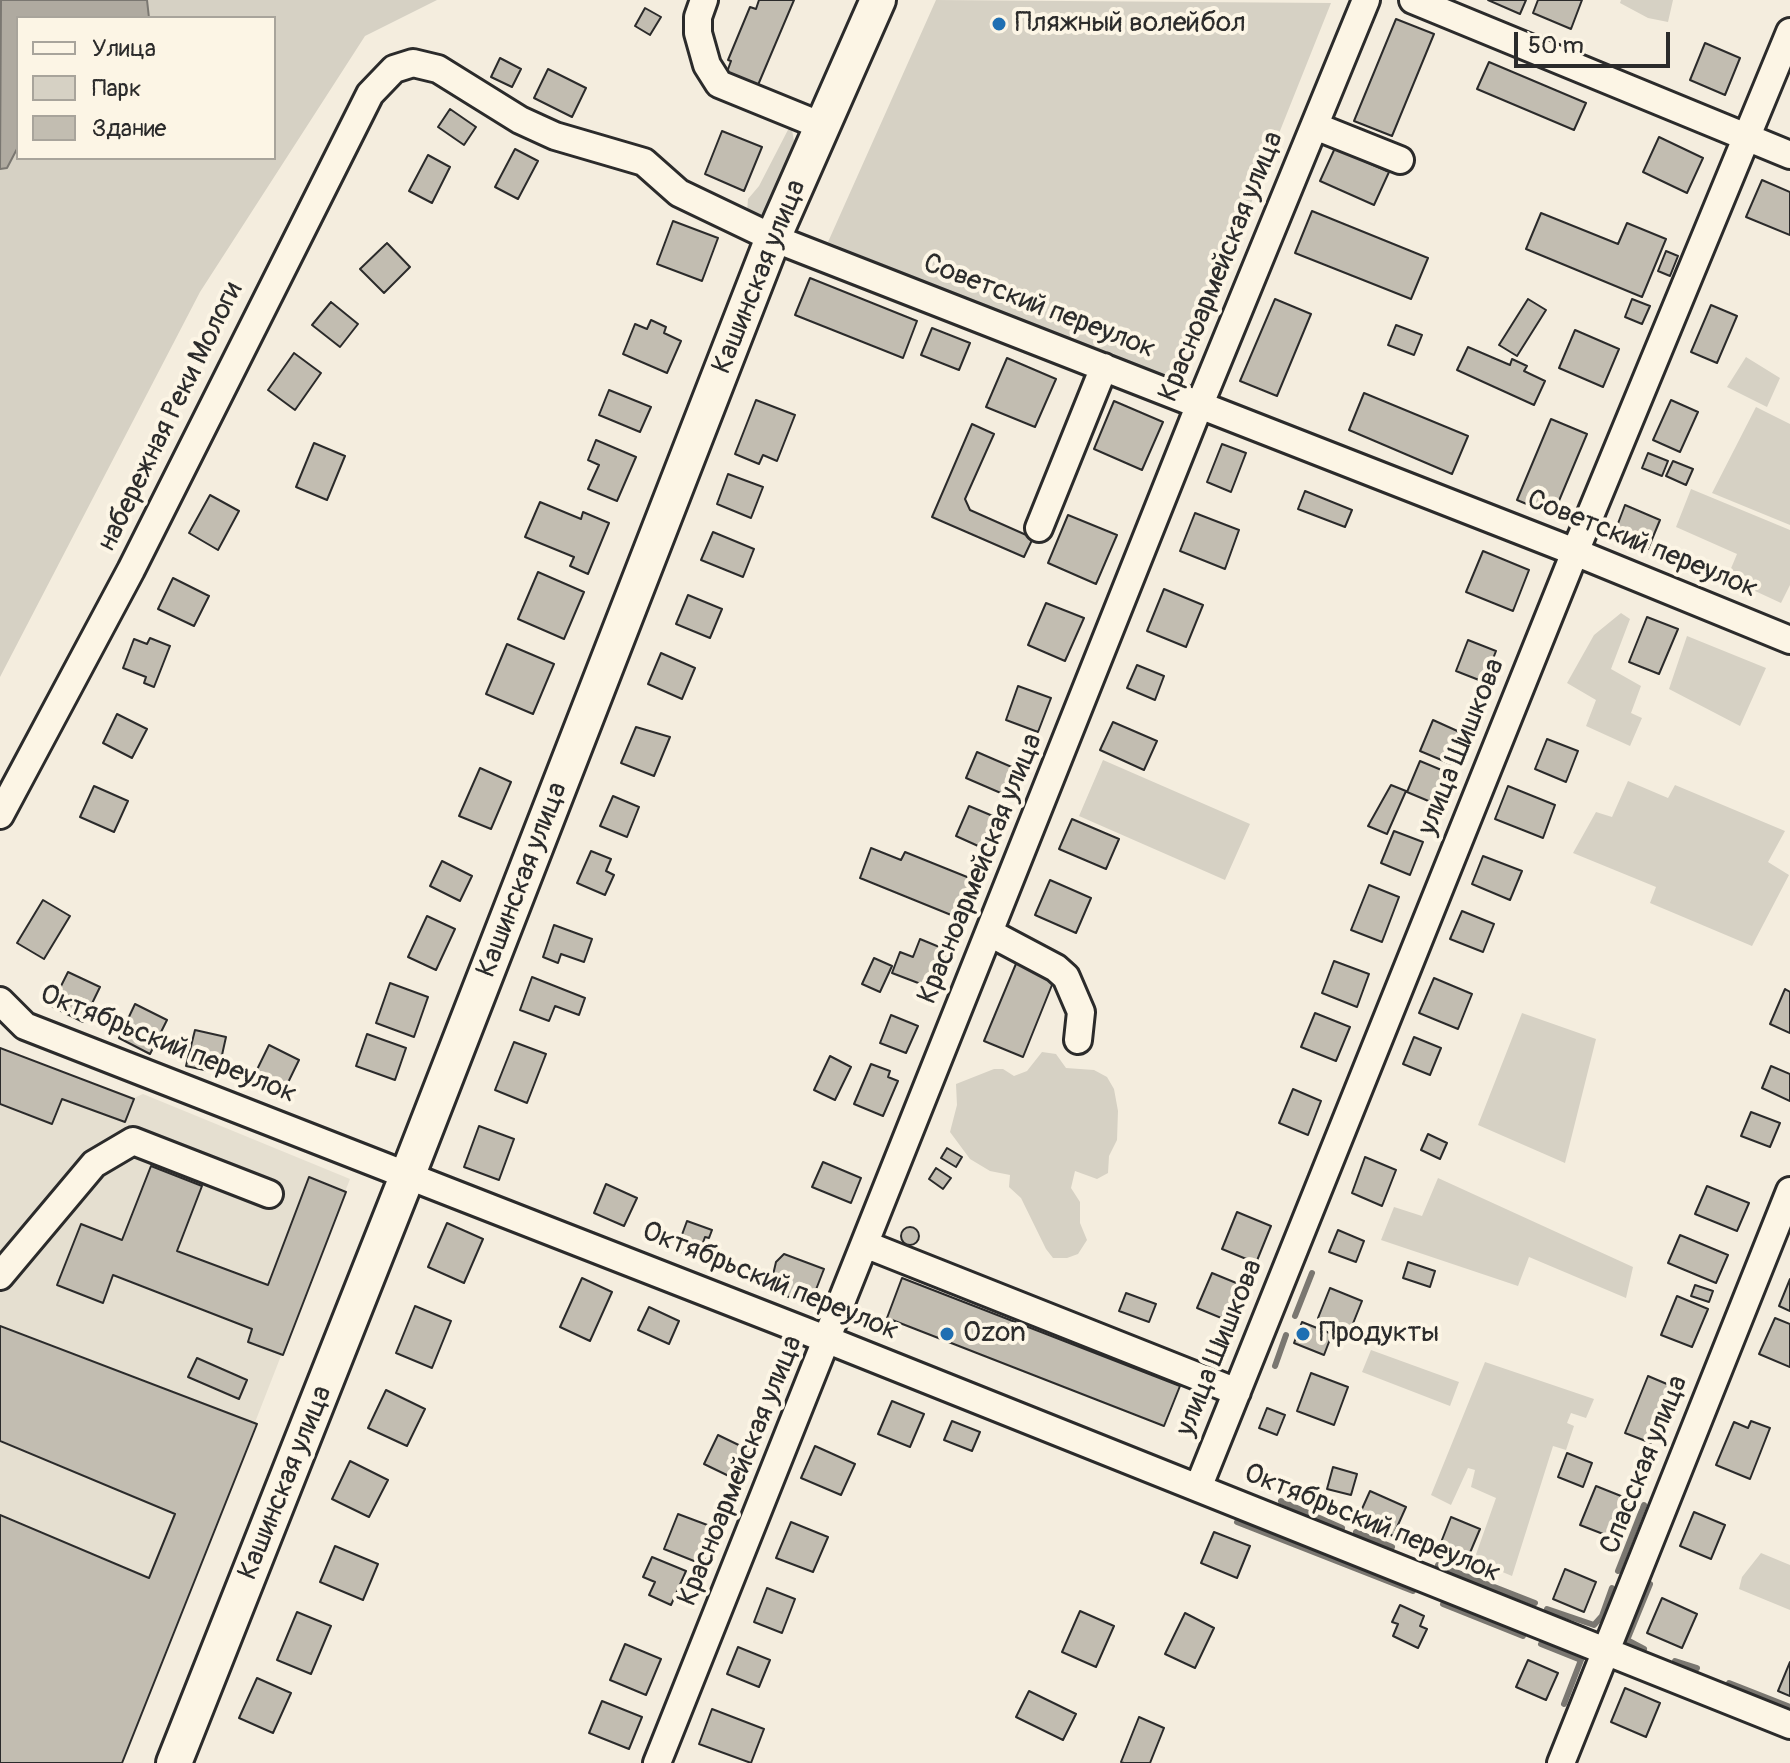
<!DOCTYPE html>
<html>
<head>
<meta charset="utf-8">
<style>
	body { margin:0 }
	#map { position:relative; width:1790px; height:1763px; overflow:hidden; background:#f4edde; font-family:Pangolin,sans-serif }
	canvas { display:block }
	.legend { position:absolute; left:16px; top:16px; width:260px; height:144px; box-sizing:border-box; background:#fcf5e5; border:2px solid #a8a49b; margin:0; padding:10px 14px; list-style:none; font-size:24px; color:#2b2b2b }
	.legend li { display:flex; align-items:center; gap:16px; height:40px }
	.legend b { width:40px; border:2px solid #a8a49b }
	.scale { position:absolute; left:1514px; top:32px; width:156px; height:36px; box-sizing:border-box; border:4px solid #2b2b2b; border-top:0; padding-left:10px; font-size:24px; line-height:28px; white-space:nowrap; color:#2b2b2b; -webkit-text-stroke:6px #fcf5e5; paint-order:stroke }
</style>
</head>
<body>
<div id="map">
<canvas width="1790" height="1763"></canvas>
<ul class="legend">
<li><b style="height:10px;background:#fcf5e5"></b>Улица</li>
<li><b style="height:22px;background:#d6d1c4"></b>Парк</li>
<li><b style="height:22px;background:#c2bdb1"></b>Здание</li>
</ul>
<div class="scale">50 m</div>
</div>
<script>
const ctx = document.querySelector('canvas').getContext('2d');
ctx.lineJoin = 'round';
function fillPath(path, color) { ctx.fillStyle = color; ctx.fill(path, 'evenodd'); }
const toPath = rows => new Path2D(rows.map(r => 'M' + r).join(''));
function strokePath(path, color, width, dash) { ctx.strokeStyle = color; ctx.lineWidth = width; ctx.lineCap = dash ? 'butt' : 'round'; ctx.setLineDash(dash || []); ctx.stroke(path); }
function write(font, color, halo, rows, align = 'center') {
  ctx.font = font + ' Pangolin,sans-serif'; ctx.lineWidth = 8; ctx.setLineDash([]); ctx.textBaseline = 'middle'; ctx.strokeStyle = halo; ctx.fillStyle = color; for (const [text, x, y, turn = 0] of rows) {
    ctx.save(); ctx.translate(x, y); ctx.rotate((+turn || 0) * Math.PI / 180); ctx.textAlign = isNaN(turn) ? turn : align; if (halo) ctx.strokeText(text, 0, 0); ctx.fillText(text, 0, 0); ctx.restore();
  }
}
const built = toPath([
	[0,1048,134,1098,143,1094,350,1179,122,1763,0,1763]
]);
const green = toPath([
	[147,0,437,0,365,36,200,292,0,677,0,169,7,168,18,147,18,158,274,158,274,18,149,18],
	[936,0,1331,3,1179,384,828,242],
	[1621,0,1673,0,1668,22,1648,18,1620,3],
	[791,124,794,141,767,210,758,217,747,212,748,199,759,186],
	[1746,357,1780,378,1767,407,1727,387],
	[1756,407,1790,424,1790,525,1712,493],
	[1691,489,1790,530,1790,585,1781,603,1727,578,1737,554,1676,527],
	[1621,613,1630,619,1611,669,1641,686,1631,713,1642,718,1630,746,1586,726,1596,700,1567,683,1594,635],
	[1687,636,1766,668,1740,726,1669,689],
	[1103,760,1250,824,1225,880,1079,816],
	[1628,781,1668,798,1675,785,1785,831,1768,862,1789,875,1752,946,1650,903,1656,887,1573,853,1596,812,1612,817],
	[1522,1013,1596,1039,1565,1163,1478,1125],
	[1042,1052,1056,1054,1066,1068,1094,1070,1107,1077,1114,1089,1118,1111,1117,1140,1109,1156,1108,1173,1097,1179,1075,1171,1071,1188,1080,1202,1080,1223,1087,1240,1078,1254,1067,1258,1053,1258,1046,1249,1021,1198,1009,1187,1010,1175,990,1171,970,1159,950,1132,957,1105,956,1084,994,1069,1003,1069,1014,1076,1027,1071],
	[1438,1178,1633,1267,1626,1298,1529,1257,1518,1286,1381,1240,1394,1207,1422,1216],
	[1371,1350,1459,1382,1450,1406,1362,1372],
	[1485,1362,1594,1399,1586,1418,1571,1413,1567,1423,1574,1426,1566,1450,1553,1446,1512,1576,1474,1560,1496,1498,1471,1487,1475,1470,1468,1468,1451,1505,1431,1495],
	[1761,1553,1790,1565,1790,1610,1739,1589,1742,1577]
]);
const water = toPath([
	[1,0,147,0,149,18,18,18,18,147,7,168,0,169,1,0]
]);
const stream = toPath([
	[1295,1316,1312,1273],
	[1275,1366,1286,1335],
	[1281,1501,1342,1528],
	[1237,1522,1413,1591],
	[1356,1532,1392,1547],
	[1438,1565,1535,1603],
	[1618,1571,1644,1505],
	[1443,1604,1523,1636],
	[1547,1609,1594,1625,1602,1616,1612,1588],
	[1541,1644,1581,1660,1564,1704],
	[1644,1649,1627,1640,1650,1584],
	[1675,1661,1697,1668],
	[1729,1683,1790,1707]
]);
const building = toPath([
	[759,0,794,0,758,85,727,72,731,61,728,60,750,7,756,9,759,0],
	[1488,0,1526,0,1520,14,1488,0],
	[1538,0,1582,0,1571,29,1533,13,1538,0],
	[645,8,661,17,650,35,635,26,645,8],
	[1396,19,1434,34,1392,136,1354,121,1396,19],
	[1705,43,1740,58,1725,95,1690,80,1705,43],
	[500,58,521,69,512,87,491,77,500,58],
	[1489,62,1586,103,1574,130,1477,89,1489,62],
	[548,69,586,88,572,117,534,98,548,69],
	[450,109,476,127,464,145,438,127,450,109],
	[722,131,762,147,744,191,705,174,722,131],
	[1659,137,1703,158,1687,193,1643,172,1659,137],
	[1335,148,1389,172,1374,205,1320,181,1335,148],
	[515,149,538,161,518,199,495,187,515,149],
	[428,155,450,167,432,203,409,191,428,155],
	[1762,180,1790,192,1790,235,1746,217,1762,180],
	[1312,211,1428,258,1411,299,1295,253,1312,211],
	[1541,213,1618,244,1627,223,1666,239,1642,297,1526,249,1541,213],
	[673,221,718,238,702,281,657,264,673,221],
	[387,243,410,267,384,293,360,269,387,243],
	[1666,251,1678,256,1670,276,1658,271,1666,251],
	[810,278,917,321,903,358,795,315,810,278],
	[1275,299,1311,314,1277,396,1240,381,1275,299],
	[1528,299,1546,310,1517,356,1499,345,1528,299],
	[1632,299,1650,306,1642,324,1625,317,1632,299],
	[331,302,358,324,340,347,312,325,331,302],
	[1711,305,1737,316,1717,363,1691,352,1711,305],
	[651,320,666,327,664,333,681,341,667,373,623,354,635,324,647,329,651,320],
	[1396,325,1422,335,1414,355,1388,345,1396,325],
	[932,328,970,343,959,370,921,355,932,328],
	[1575,330,1619,349,1603,387,1559,368,1575,330],
	[1468,347,1510,365,1512,359,1527,366,1524,371,1545,381,1534,405,1457,370,1468,347],
	[294,353,321,373,295,410,268,390,294,353],
	[1007,358,1056,379,1035,427,986,407,1007,358],
	[609,390,651,407,640,432,599,415,609,390],
	[1364,393,1468,436,1452,474,1349,430,1364,393],
	[756,400,795,415,777,461,763,455,759,464,735,454,756,400],
	[1671,400,1698,412,1680,452,1653,440,1671,400],
	[1114,401,1163,422,1142,470,1094,449,1114,401],
	[1551,419,1587,434,1553,515,1517,500,1551,419],
	[972,424,994,434,965,499,970,510,1033,538,1024,557,932,517,972,424],
	[596,440,636,457,617,501,588,489,599,465,588,460,596,440],
	[314,443,345,456,327,500,296,487,314,443],
	[1222,444,1246,453,1231,492,1207,482,1222,444],
	[1648,453,1668,461,1662,476,1642,468,1648,453],
	[1673,461,1693,469,1686,485,1666,476,1673,461],
	[728,474,763,487,751,518,717,504,728,474],
	[1305,491,1352,510,1345,527,1298,509,1305,491],
	[210,495,239,511,218,550,189,533,210,495],
	[540,502,581,519,583,512,609,523,588,574,570,566,574,557,525,537,540,502],
	[1625,505,1660,520,1648,549,1614,534,1625,505],
	[1195,513,1239,530,1225,569,1180,551,1195,513],
	[1068,515,1117,535,1096,584,1048,563,1068,515],
	[713,532,754,549,743,577,701,560,713,532],
	[1483,551,1529,570,1513,611,1466,592,1483,551],
	[538,572,584,592,564,639,518,619,538,572],
	[173,578,209,596,194,626,158,609,173,578],
	[1164,589,1203,605,1186,647,1147,631,1164,589],
	[688,595,722,609,710,638,676,624,688,595],
	[1046,603,1084,618,1065,661,1028,645,1046,603],
	[1647,617,1678,629,1659,674,1629,662,1647,617],
	[150,638,170,646,154,687,144,683,146,677,123,668,134,639,147,644,150,638],
	[1468,640,1496,651,1484,682,1456,671,1468,640],
	[507,644,554,664,533,714,486,694,507,644],
	[661,653,695,668,682,699,648,684,661,653],
	[1137,665,1164,676,1155,700,1127,688,1137,665],
	[1018,686,1051,698,1038,732,1006,720,1018,686],
	[117,714,147,729,132,758,103,743,117,714],
	[1433,720,1464,734,1451,764,1420,751,1433,720],
	[1113,722,1157,741,1144,770,1100,750,1113,722],
	[636,727,670,737,654,776,621,763,636,727],
	[1547,739,1578,751,1566,782,1535,769,1547,739],
	[977,752,1021,771,1010,797,966,778,977,752],
	[1420,761,1451,774,1438,805,1407,792,1420,761],
	[480,768,511,782,491,829,459,816,480,768],
	[1391,785,1406,791,1387,834,1368,826,1391,785],
	[94,786,128,801,114,832,80,817,94,786],
	[1508,786,1555,805,1543,838,1495,819,1508,786],
	[613,796,639,807,627,837,600,826,613,796],
	[969,806,1000,819,987,850,956,836,969,806],
	[1072,819,1119,839,1106,869,1059,849,1072,819],
	[1394,831,1423,842,1410,875,1381,863,1394,831],
	[871,848,901,860,905,852,977,881,961,919,860,878,871,848],
	[591,851,611,859,606,871,614,875,605,895,577,883,591,851],
	[1483,856,1522,871,1510,900,1472,884,1483,856],
	[442,861,472,876,460,901,430,886,442,861],
	[1050,880,1091,898,1076,933,1035,915,1050,880],
	[1369,885,1399,897,1382,942,1351,930,1369,885],
	[43,900,70,916,44,959,17,943,43,900],
	[1462,911,1494,924,1483,952,1450,939,1462,911],
	[427,916,455,929,436,970,408,957,427,916],
	[554,925,592,939,584,962,561,954,558,963,543,957,554,925],
	[920,939,949,951,934,989,892,973,900,952,913,957,920,939],
	[874,958,892,966,880,992,862,984,874,958],
	[1018,959,1056,975,1023,1057,984,1041,1018,959],
	[1334,961,1369,974,1357,1007,1322,993,1334,961],
	[68,972,100,987,83,1022,51,1006,68,972],
	[532,977,585,998,579,1015,555,1006,549,1021,520,1010,532,977],
	[1434,978,1472,994,1458,1029,1419,1013,1434,978],
	[390,983,428,997,414,1037,376,1023,390,983],
	[1785,989,1790,992,1790,1033,1770,1024,1785,989],
	[135,1004,167,1020,150,1054,119,1038,135,1004],
	[1315,1013,1350,1027,1336,1061,1301,1047,1315,1013],
	[891,1015,918,1026,906,1053,880,1043,891,1015],
	[195,1030,226,1037,218,1073,186,1066,195,1030],
	[367,1034,406,1048,395,1080,356,1066,367,1034],
	[1414,1037,1441,1048,1430,1075,1403,1064,1414,1037],
	[514,1042,546,1054,527,1103,495,1090,514,1042],
	[269,1045,299,1060,280,1099,250,1084,269,1045],
	[0,1048,134,1099,125,1122,62,1099,52,1124,0,1104,0,1048],
	[830,1056,851,1067,835,1100,814,1090,830,1056],
	[871,1064,890,1071,888,1077,898,1081,883,1116,854,1104,871,1064],
	[1771,1066,1790,1074,1790,1101,1762,1088,1771,1066],
	[1293,1089,1321,1101,1308,1135,1279,1123,1293,1089],
	[1751,1112,1780,1123,1770,1147,1741,1136,1751,1112],
	[479,1126,514,1139,499,1180,464,1167,479,1126],
	[1428,1134,1447,1143,1440,1159,1421,1150,1428,1134],
	[947,1148,962,1157,956,1167,941,1158,947,1148],
	[1365,1157,1396,1170,1382,1206,1352,1193,1365,1157],
	[823,1162,861,1178,851,1203,812,1187,823,1162],
	[151,1166,202,1186,177,1251,268,1285,309,1177,346,1192,283,1355,248,1342,252,1329,113,1275,103,1303,57,1285,81,1224,122,1240,151,1166],
	[936,1168,951,1178,943,1189,929,1179,936,1168],
	[606,1184,637,1198,624,1226,594,1213,606,1184],
	[1707,1186,1749,1203,1737,1231,1695,1214,1707,1186],
	[1237,1212,1271,1226,1256,1263,1222,1249,1237,1212],
	[687,1221,712,1230,709,1238,705,1237,697,1259,676,1251,687,1221],
	[447,1223,483,1239,464,1283,428,1267,447,1223],
	'901 1236a9 9 0 1 1 18 0a9 9 0 1 1-18 0Z',
	[1338,1230,1364,1241,1356,1262,1329,1252,1338,1230],
	[1680,1235,1728,1255,1716,1283,1668,1263,1680,1235],
	[784,1254,824,1269,810,1305,773,1291,778,1279,773,1275,776,1262,784,1254],
	[1408,1262,1435,1271,1430,1287,1403,1278,1408,1262],
	[1212,1273,1246,1287,1231,1322,1197,1308,1212,1273],
	[582,1278,612,1292,590,1341,560,1327,582,1278],
	[902,1278,1180,1386,1164,1426,887,1318,902,1278],
	[1790,1279,1790,1311,1779,1306,1790,1279],
	[1695,1285,1713,1291,1709,1302,1691,1296,1695,1285],
	[1330,1288,1362,1301,1350,1331,1318,1318,1330,1288],
	[1126,1293,1156,1304,1149,1322,1119,1311,1126,1293],
	[1677,1296,1708,1309,1692,1347,1661,1335,1677,1296],
	[415,1306,451,1321,432,1368,396,1353,415,1306],
	[649,1307,679,1321,669,1344,638,1330,649,1307],
	[1775,1318,1790,1324,1790,1367,1759,1354,1775,1318],
	[1302,1322,1332,1334,1324,1355,1294,1343,1302,1322],
	[0,1326,257,1424,122,1763,0,1763,0,1515,149,1578,175,1514,0,1441,0,1326],
	[197,1358,247,1380,239,1399,188,1377,197,1358],
	[1311,1373,1348,1387,1334,1425,1297,1411,1311,1373],
	[1648,1376,1674,1387,1651,1443,1625,1433,1648,1376],
	[386,1390,425,1409,407,1446,368,1428,386,1390],
	[892,1401,924,1414,910,1447,878,1434,892,1401],
	[1267,1408,1285,1415,1277,1435,1259,1428,1267,1408],
	[952,1421,980,1432,972,1451,944,1440,952,1421],
	[1751,1421,1770,1428,1750,1479,1716,1465,1734,1422,1748,1428,1751,1421],
	[718,1435,749,1450,735,1479,704,1464,718,1435],
	[815,1446,855,1464,841,1495,801,1478,815,1446],
	[1567,1453,1592,1463,1583,1487,1558,1477,1567,1453],
	[350,1461,388,1480,369,1517,332,1499,350,1461],
	[1333,1467,1357,1474,1351,1495,1327,1489,1333,1467],
	[1596,1486,1631,1500,1616,1539,1580,1525,1596,1486],
	[1370,1491,1406,1507,1393,1536,1357,1520,1370,1491],
	[1694,1512,1725,1525,1711,1559,1680,1546,1694,1512],
	[678,1514,718,1529,704,1565,664,1549,678,1514],
	[1451,1517,1480,1529,1464,1567,1436,1555,1451,1517],
	[791,1522,828,1537,813,1572,776,1558,791,1522],
	[1214,1532,1250,1546,1237,1578,1201,1563,1214,1532],
	[335,1546,378,1564,363,1600,320,1582,335,1546],
	[652,1557,686,1571,671,1605,649,1595,655,1582,643,1577,652,1557],
	[1565,1569,1596,1582,1584,1612,1553,1599,1565,1569],
	[767,1588,795,1599,782,1633,754,1622,767,1588],
	[1662,1598,1697,1614,1682,1648,1647,1633,1662,1598],
	[1400,1605,1424,1616,1420,1626,1427,1629,1418,1648,1393,1636,1398,1624,1392,1622,1400,1605],
	[1080,1611,1114,1626,1096,1667,1062,1652,1080,1611],
	[297,1612,331,1626,311,1674,277,1660,297,1612],
	[1185,1613,1214,1628,1195,1668,1165,1654,1185,1613],
	[625,1644,661,1659,646,1695,610,1680,625,1644],
	[738,1647,770,1660,759,1687,727,1674,738,1647],
	[1528,1660,1558,1673,1546,1700,1516,1687,1528,1660],
	[1790,1662,1790,1696,1778,1691,1790,1662],
	[257,1678,291,1693,273,1733,239,1718,257,1678],
	[1625,1688,1660,1703,1646,1737,1611,1722,1625,1688],
	[1029,1691,1076,1714,1063,1740,1016,1717,1029,1691],
	[602,1701,642,1717,629,1749,589,1733,602,1701],
	[712,1709,764,1729,751,1763,699,1744,712,1709],
	[1139,1717,1164,1728,1150,1763,1124,1763,1121,1762,1139,1717]
]);
const minor = toPath([
	[704,0,698,17,698,33,707,65,719,84,822,126],
	[1413,0,1790,155],
	[1315,126,1400,160],
	[1039,528,1104,367],
	[0,815,131,570,370,94,394,69,413,63,438,69,520,120,555,136,644,162,679,193,773,238,1575,552,1790,640],
	[990,933,1056,968,1066,977,1081,1012,1078,1040],
	[0,1001,25,1026,828,1340,1790,1725],
	[867,1245,1237,1392],
	[0,1276,94,1164,133,1141,269,1194],
	[1198,1488,1575,552,1790,32],
	[657,1763,1200,404,1366,0],
	[1561,1763,1790,1191]
]);
const major = toPath([
	[174,1763,408,1174,773,238,878,0]
]);
const markers = [
	[999,24,8,"#1f6fb2"],
	[947,1334,8,"#1f6fb2"],
	[1303,1334,8,"#1f6fb2"]
];
const poiNames = [
	["Пляжный волейбол",1015,24],
	["Ozon",963,1334],
	["Продукты",1319,1334]
];
const streetNames = [
	["Красноармейская улица",1222,267,-68],
	["Кашинская улица",760,277,-68],
	["Советский переулок",1039,307,21],
	["набережная Реки Мологи",171,417,-64],
	["Советский переулок",1642,545,22],
	["улица Шишкова",1462,747,-68],
	["Красноармейская улица",981,869,-68],
	["Кашинская улица",523,880,-69],
	["Октябрьский переулок",168,1045,22],
	["Октябрьский переулок",770,1282,22],
	["улица Шишкова",1220,1348,-68],
	["Спасская улица",1645,1465,-68],
	["Красноармейская улица",741,1471,-68],
	["Кашинская улица",286,1483,-68],
	["Октябрьский переулок",1372,1524,22]
];
fillPath(built, '#e5dfd0');
fillPath(green, '#d6d1c4');
fillPath(water, '#afaaa0');
strokePath(water, '#7a7771', 2);
strokePath(stream, '#7a7771', 6);
fillPath(building, '#c2bdb1');
strokePath(building, '#2b2b2b', 2);
strokePath(minor, '#2b2b2b', 32);
strokePath(major, '#2b2b2b', 40);
strokePath(minor, '#fcf5e5', 26);
strokePath(major, '#fcf5e5', 34);
for (const [x, y, r, color] of markers) { const dot = new Path2D(); dot.arc(x, y, r, 0, 2 * Math.PI); ctx.fillStyle = color; ctx.fill(dot); strokePath(dot, '#fcf5e5', 3); }
write('28px', '#2b2b2b', '#fcf5e5', poiNames, 'left');
write('28px', '#2b2b2b', '#fcf5e5', streetNames);
</script>
</body>
</html>
